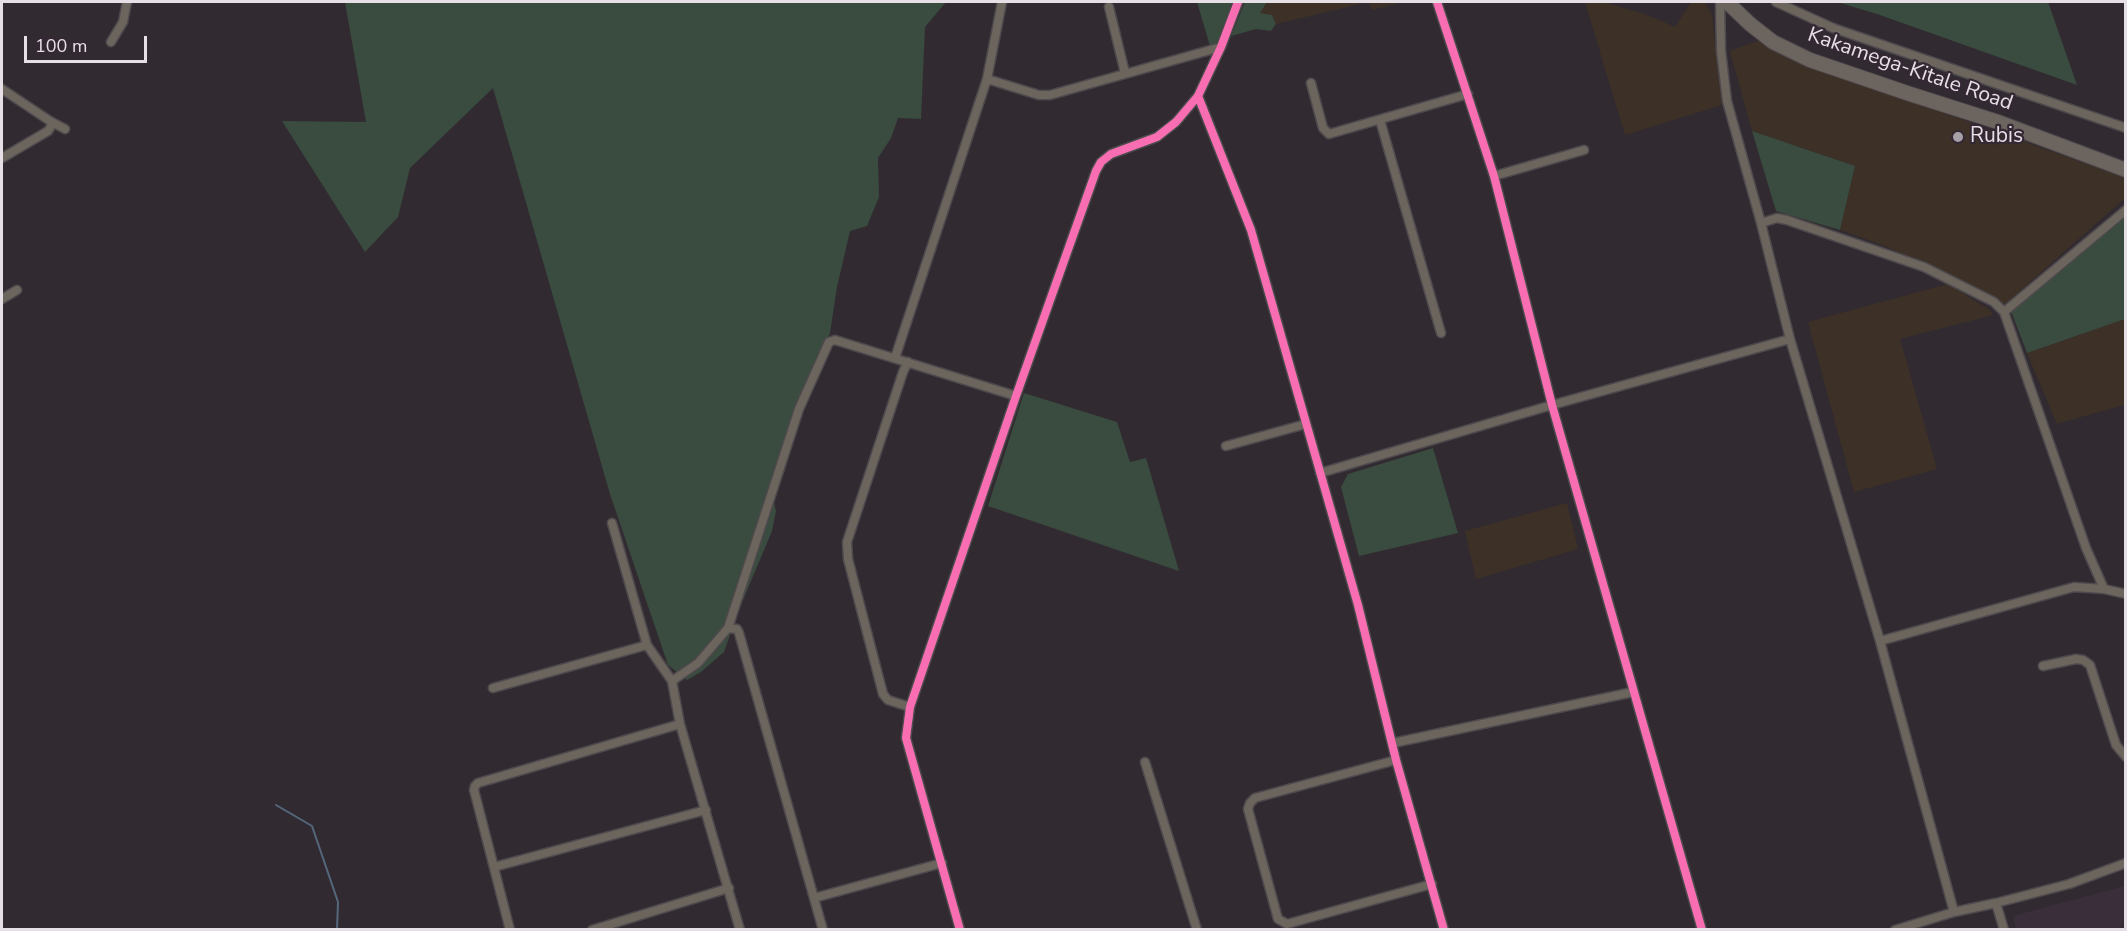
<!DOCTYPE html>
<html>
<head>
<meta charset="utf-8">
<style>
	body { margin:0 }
	#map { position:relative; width:2127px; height:931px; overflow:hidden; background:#312b31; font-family:"Nunito Sans",sans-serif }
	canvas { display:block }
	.frame { position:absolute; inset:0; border:3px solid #e7dfe6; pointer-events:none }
	.scale { position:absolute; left:24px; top:36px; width:123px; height:27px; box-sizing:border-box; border:3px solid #e7dfe6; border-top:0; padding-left:8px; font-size:18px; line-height:21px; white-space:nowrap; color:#e7dfe6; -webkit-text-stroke:4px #342834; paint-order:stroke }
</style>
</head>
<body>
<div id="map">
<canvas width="2127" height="931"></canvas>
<div class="frame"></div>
<div class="scale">100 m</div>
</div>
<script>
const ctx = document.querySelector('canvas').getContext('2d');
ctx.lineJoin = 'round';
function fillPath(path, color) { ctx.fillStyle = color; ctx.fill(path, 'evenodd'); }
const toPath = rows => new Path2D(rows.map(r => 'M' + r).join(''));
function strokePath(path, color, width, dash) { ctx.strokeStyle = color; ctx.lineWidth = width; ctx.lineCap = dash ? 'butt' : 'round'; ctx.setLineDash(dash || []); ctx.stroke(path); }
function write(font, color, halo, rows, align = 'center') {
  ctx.font = font + ' "Nunito Sans",sans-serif'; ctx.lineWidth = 4.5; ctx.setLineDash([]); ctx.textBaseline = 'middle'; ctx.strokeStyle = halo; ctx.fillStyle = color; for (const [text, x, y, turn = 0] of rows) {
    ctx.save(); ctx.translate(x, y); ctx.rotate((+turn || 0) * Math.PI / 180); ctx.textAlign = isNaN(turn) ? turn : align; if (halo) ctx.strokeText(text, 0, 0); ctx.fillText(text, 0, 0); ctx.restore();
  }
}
const commercial = toPath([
	[1267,2,1403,2,1372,10,1369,2,1276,24,1272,15,1259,13],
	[1585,2,1603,2,1645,14,1675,27,1691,2,1705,2,1712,15,1722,105,1625,135],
	[1758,41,1799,61,2125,178,2125,198,2005,304,1885,246,1840,230,1855,166,1752,131,1730,51],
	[1948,284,1990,310,1993,315,1900,339,1937,469,1854,492,1808,322],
	[2125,319,2125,411,2123,405,2057,424,2027,353],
	[1567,503,1578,549,1476,579,1465,531]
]);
const education = toPath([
	[2125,886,2125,913,2121,929,2016,929,2013,916]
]);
const green = toPath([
	[345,2,946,2,925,27,921,119,898,118,891,138,878,158,879,197,867,226,850,231,837,287,830,333,795,410,770,485,776,511,772,531,738,612,724,652,701,672,687,680,668,665,610,494,493,88,410,168,398,217,365,252,282,121,366,122],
	[1197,2,1233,2,1219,43,1210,46],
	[1245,2,1267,2,1260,13,1272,15,1276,24,1271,31,1256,29,1231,36],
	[1837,2,2048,2,2077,85,1877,14],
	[1752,131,1855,166,1840,230,1776,211],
	[2125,217,2125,319,2027,353,2011,311],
	[1024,393,1117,422,1130,462,1146,458,1179,571,988,506],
	[1433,448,1458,533,1359,556,1341,487,1348,474]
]);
const stream = toPath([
	[276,805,312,826,338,902,337,930]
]);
const minor = toPath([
	[1437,2,1494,176,1552,405,1702,930],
	[1720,2,1721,51,1727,101,1761,223,1790,339,1880,641],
	[1776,2,1833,28,2126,128],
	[1109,7,1125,73],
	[111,42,123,22,127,2],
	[987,79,1039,95,1050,95,1221,47],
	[1311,83,1323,128,1329,134,1468,94],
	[2,89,50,121,65,129],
	[1198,96,1251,230,1358,605,1396,760,1444,930],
	[1380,120,1441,333],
	[2,158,48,131,53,123],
	[1494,176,1584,150],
	[1761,223,1777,218,1787,220,1924,267,1994,302,2004,312,2086,548,2104,589],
	[2,299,17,290],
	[2004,312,2126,210],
	[895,358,987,79,1002,2],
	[908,362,903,372,847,542,848,559,883,694,888,700,910,707],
	[1226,446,1306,424],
	[1320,473,1552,405,1790,339],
	[612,523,647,645,672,681,680,724,740,930],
	[728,628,737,629,739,633,823,930],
	[2043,666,2076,659,2083,660,2090,665,2116,745,2126,757],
	[672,681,698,663,728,628,799,409,829,342,835,340,1016,396],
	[493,688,647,645],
	[1393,743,1633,692],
	[1396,760,1255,798,1250,803,1248,809,1278,919,1287,924,1432,884],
	[1145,762,1197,930],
	[494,867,706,810],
	[814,898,942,863],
	[1996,903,2004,930],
	[1954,912,1880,641,2074,587,2104,589,2126,594],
	[510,930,474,790,475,786,478,783,680,724],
	[592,930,729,888],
	[960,930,906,738,910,707,1016,396,1096,171,1101,162,1111,154,1157,137,1176,122,1198,96,1221,47,1238,2],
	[1895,930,1954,912,1996,903,2069,884,2126,863]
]);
const trunk = toPath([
	[1727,2,1750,24,1773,42,1810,60,1910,94,1998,122,2126,170]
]);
const cycleway = toPath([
	[1437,2,1494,176,1552,405,1702,930],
	[1198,96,1251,230,1358,605,1396,760,1444,930],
	[960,930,906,738,910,707,1016,396,1096,171,1101,162,1111,154,1157,137,1176,122,1198,96,1221,47,1238,2]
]);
const markers = [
	[1958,137,6,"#a7a0a7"]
];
const streetNames = [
	["Kakamega-Kitale Road",1910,70,19]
];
const poiNames = [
	["Rubis",1970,137]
];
fillPath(commercial, '#3d3026');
fillPath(education, '#3b2e3b');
fillPath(green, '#3a4b3f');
strokePath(stream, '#55677d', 2);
strokePath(minor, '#4d494d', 11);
strokePath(trunk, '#4d494d', 16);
strokePath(minor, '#6c655d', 8);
strokePath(trunk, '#6c645e', 14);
strokePath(cycleway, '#f96db3', 8);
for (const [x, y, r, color] of markers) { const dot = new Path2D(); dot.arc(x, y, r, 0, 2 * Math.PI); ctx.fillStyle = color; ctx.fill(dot); strokePath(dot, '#342834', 2); }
write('21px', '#e7dfe6', '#342834', streetNames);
write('21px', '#e7dfe6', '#342834', poiNames, 'left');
</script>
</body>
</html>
